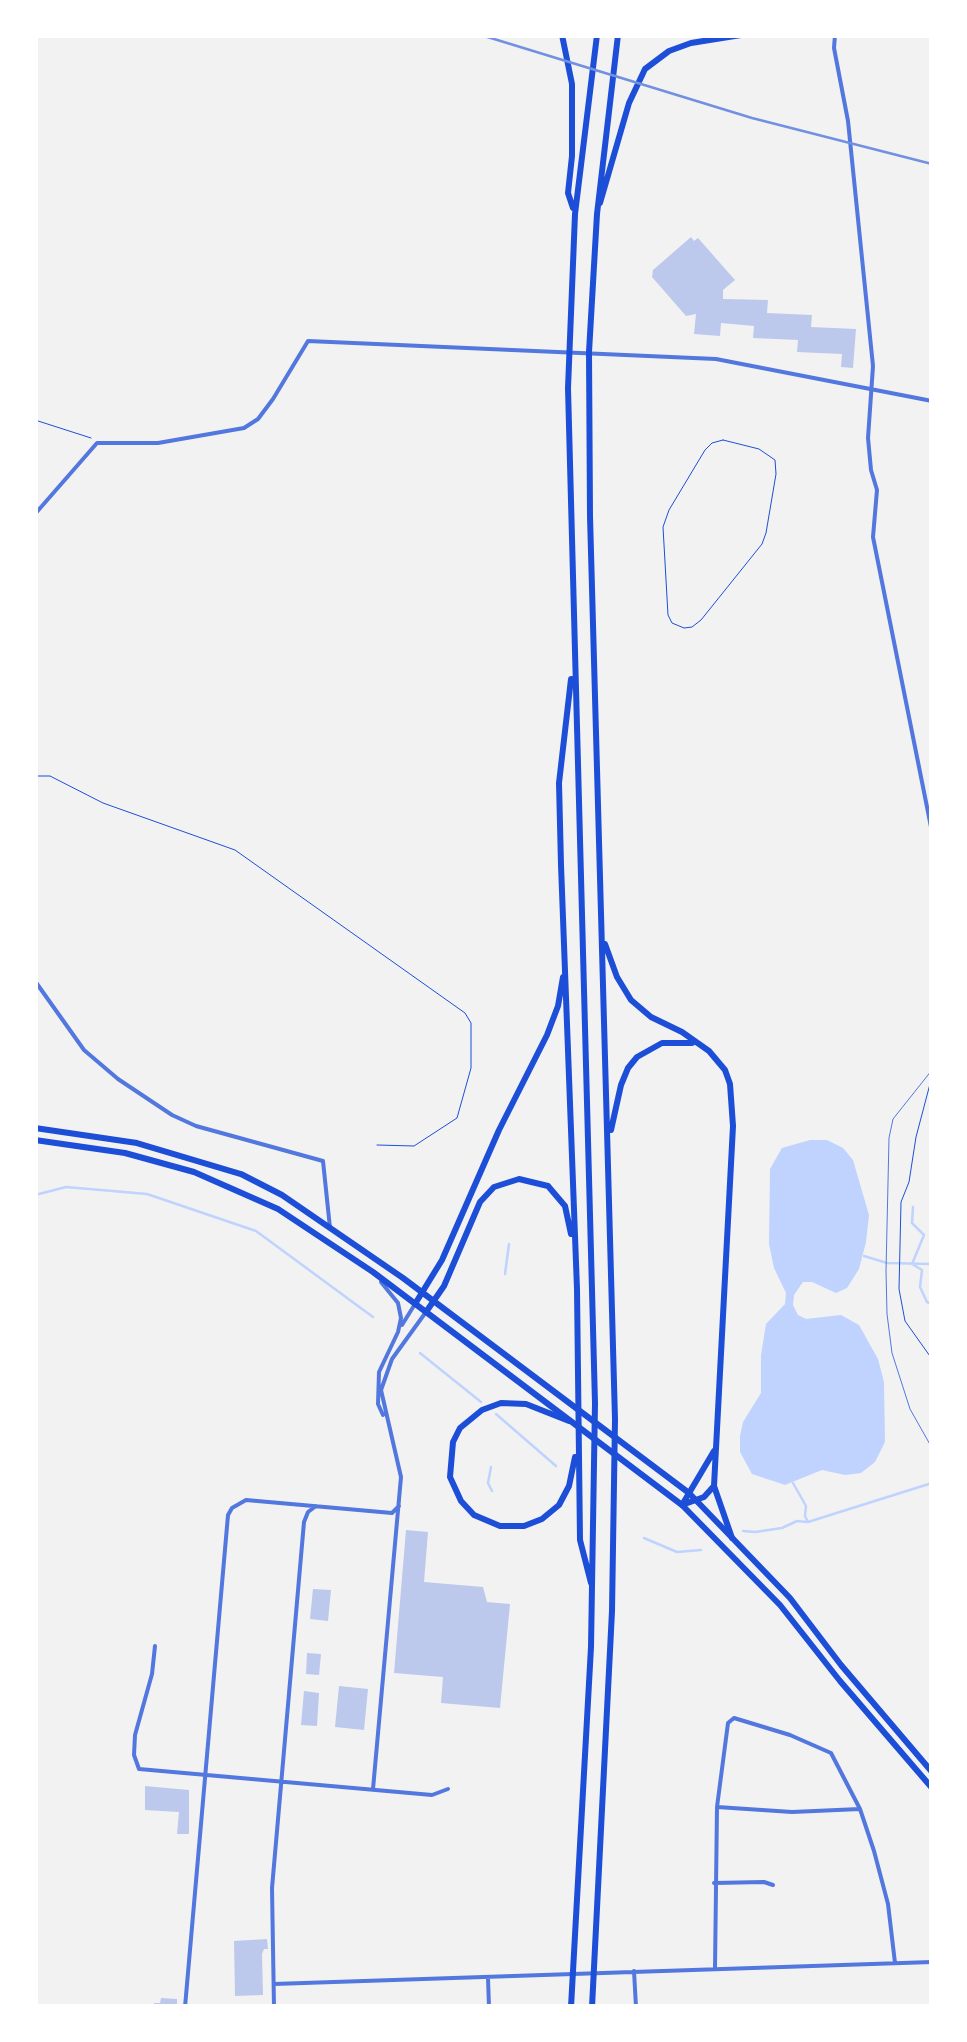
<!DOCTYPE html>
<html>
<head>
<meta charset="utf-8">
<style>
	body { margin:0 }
	#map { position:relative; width:967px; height:2042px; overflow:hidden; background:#f2f2f2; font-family:"PT Serif",serif }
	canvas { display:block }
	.frame { position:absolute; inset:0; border:38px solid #fff; pointer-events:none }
</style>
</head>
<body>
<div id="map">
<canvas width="967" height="2042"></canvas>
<div class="frame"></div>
</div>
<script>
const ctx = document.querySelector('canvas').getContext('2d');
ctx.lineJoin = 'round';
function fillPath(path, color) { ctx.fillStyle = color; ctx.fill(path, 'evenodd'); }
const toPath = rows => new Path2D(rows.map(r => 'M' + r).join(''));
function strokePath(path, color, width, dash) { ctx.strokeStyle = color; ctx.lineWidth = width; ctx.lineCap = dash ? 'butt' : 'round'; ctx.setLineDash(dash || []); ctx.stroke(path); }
const water = toPath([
	[810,1140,827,1140,843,1148,853,1160,869,1215,866,1242,859,1269,847,1288,836,1293,812,1282,803,1282,794,1295,793,1305,798,1315,806,1319,841,1315,859,1325,878,1359,884,1382,885,1442,875,1462,861,1473,845,1475,822,1470,785,1485,752,1474,740,1452,740,1436,743,1422,761,1393,761,1355,766,1324,785,1304,786,1293,774,1268,769,1244,770,1169,782,1148]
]);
const stream = toPath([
	[35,1195,66,1187,147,1194,256,1231,373,1317],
	[913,1207,912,1223,924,1235,912,1264,922,1270,920,1287,927,1302,932,1304],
	[864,1256,887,1263,931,1264],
	[505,1274,509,1244],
	[420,1353,481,1402],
	[496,1414,556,1466],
	[491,1467,488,1483,492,1491],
	[793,1483,806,1506,805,1516,808,1522,932,1483],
	[743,1531,755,1532,782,1528,797,1521,807,1522],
	[644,1538,677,1552,701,1550]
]);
const building = toPath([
	[691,237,694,241,698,238,735,280,723,290,723,299,768,300,767,313,812,315,811,327,856,329,853,368,841,367,842,354,797,352,798,340,753,338,754,326,721,323,720,336,694,334,696,314,686,316,652,277,653,270],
	[406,1530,428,1532,424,1582,483,1587,487,1602,510,1604,500,1708,441,1703,443,1677,394,1673],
	[313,1589,331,1590,328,1621,310,1619],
	[307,1653,321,1654,319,1675,306,1674],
	[339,1686,368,1689,364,1730,335,1727],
	[304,1691,319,1693,317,1726,301,1725],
	[145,1786,189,1790,189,1834,177,1834,179,1812,145,1810],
	[267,1939,268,1949,264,1949,262,1954,263,1995,235,1996,234,1941],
	[161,1998,177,1999,177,2007,154,2007,154,2003,160,2003]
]);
const path = toPath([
	[35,420,91,438],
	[723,440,759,449,775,460,776,474,766,533,762,544,701,620,692,627,684,628,672,623,668,615,663,527,669,510,705,450,712,443,723,440],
	[35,776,50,776,103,803,235,850,465,1013,471,1023,471,1068,457,1118,414,1146,377,1145],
	[930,1084,916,1137,909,1182,901,1202,899,1289,905,1321,932,1359]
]);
const service = toPath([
	[932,1070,893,1119,889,1138,886,1271,887,1314,892,1353,910,1409,932,1448]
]);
const minor = toPath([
	[835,35,834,48,848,121,873,366,868,438,871,470,877,490,873,537,932,832],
	[35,514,97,443,158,443,244,428,258,419,273,399,308,341,716,359,932,401],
	[35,981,84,1050,118,1079,172,1115,196,1126,323,1161,330,1228],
	[381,1282,398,1303,401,1318,398,1332,379,1372,378,1404,383,1415],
	[402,1325,415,1304],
	[155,1646,152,1674,135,1735,134,1755,139,1769,432,1795,448,1789],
	[373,1789,401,1477,381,1390,392,1359,426,1312],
	[717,1807,792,1812,860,1809],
	[714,1883,764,1882,773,1885],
	[715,1968,717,1807,728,1723,734,1718,790,1735,831,1753,860,1809,874,1851,888,1904,895,1963],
	[634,1971,636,2007],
	[488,1978,489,2007],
	[274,1984,932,1962],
	[185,2007,228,1515,232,1508,246,1500,392,1513,399,1506],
	[274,2007,272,1888,304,1522,308,1512,316,1506]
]);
const primary = toPath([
	[35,1128,137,1143,241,1174,282,1195,403,1278,689,1493,790,1598,841,1665,932,1772],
	[35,1140,125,1153,194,1172,278,1209,373,1272,682,1505,780,1605,840,1681,932,1788]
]);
const motorway = toPath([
	[562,35,572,84,572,156,568,193,573,208],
	[600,203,629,103,645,69,669,51,691,43,741,35],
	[571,679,559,783,561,865,577,1289,580,1540,591,1583],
	[605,944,617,977,631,1000,651,1017,682,1032,709,1051,725,1070,730,1084,733,1126,714,1486,732,1538],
	[611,1130,621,1085,628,1068,637,1057,662,1043,692,1043],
	[415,1304,442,1260,499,1130,547,1035,558,1006,563,977],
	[426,1312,444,1286,480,1202,494,1187,519,1179,548,1186,565,1206,571,1234],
	[569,1421,526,1404,501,1403,482,1410,460,1428,453,1442,450,1477,461,1501,474,1515,500,1526,524,1526,542,1519,559,1505,569,1486,575,1457],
	[682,1505,714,1451],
	[682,1505,704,1497,713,1487],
	[571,2007,591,1647,595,1403,568,388,575,214,597,35],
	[592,2007,612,1611,615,1419,590,516,589,352,597,214,618,35]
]);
const rail = toPath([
	[481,35,752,118,932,164]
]);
fillPath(water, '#bfd3fe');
strokePath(stream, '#bfd3fe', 2.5);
fillPath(building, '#bdc9ec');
strokePath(path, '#1d4ed8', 1);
strokePath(service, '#5277de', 1);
strokePath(minor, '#5277de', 4);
strokePath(primary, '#1d4ed8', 6);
strokePath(motorway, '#1d4ed8', 6);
strokePath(rail, '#7290e2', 2.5);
</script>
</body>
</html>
